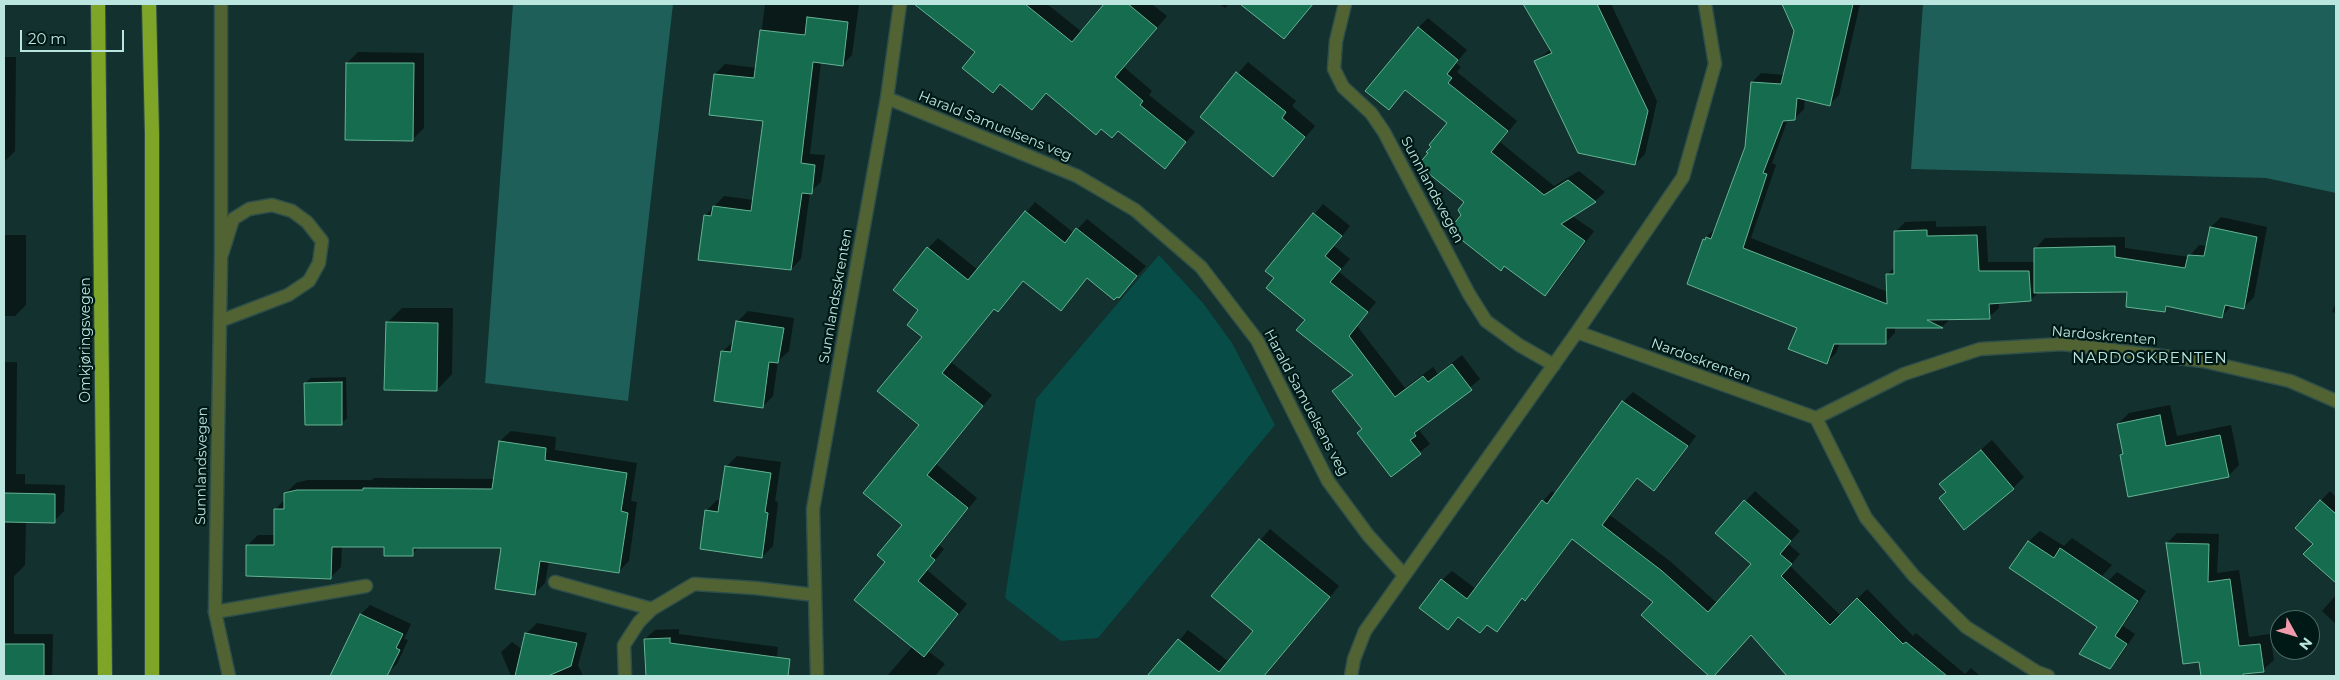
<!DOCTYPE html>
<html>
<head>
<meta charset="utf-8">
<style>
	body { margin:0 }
	#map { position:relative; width:2340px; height:680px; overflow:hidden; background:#13312e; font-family:Montserrat,sans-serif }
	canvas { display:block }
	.frame { position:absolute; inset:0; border:5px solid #bbe6df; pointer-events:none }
	.north { position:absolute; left:2270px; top:610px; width:50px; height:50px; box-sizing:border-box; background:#001916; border:1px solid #4b6b66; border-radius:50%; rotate:129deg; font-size:14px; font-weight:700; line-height:20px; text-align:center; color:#bbe6df }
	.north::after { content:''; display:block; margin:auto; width:18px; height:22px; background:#f29aad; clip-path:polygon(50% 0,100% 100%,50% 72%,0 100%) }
	.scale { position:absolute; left:20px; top:30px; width:104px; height:22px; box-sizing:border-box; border:2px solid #bbe6df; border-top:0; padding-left:6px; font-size:15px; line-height:18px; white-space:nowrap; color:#bbe6df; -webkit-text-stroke:4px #001916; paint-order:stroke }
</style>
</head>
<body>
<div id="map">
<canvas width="2340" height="680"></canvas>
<div class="frame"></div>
<div class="north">N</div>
<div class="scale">20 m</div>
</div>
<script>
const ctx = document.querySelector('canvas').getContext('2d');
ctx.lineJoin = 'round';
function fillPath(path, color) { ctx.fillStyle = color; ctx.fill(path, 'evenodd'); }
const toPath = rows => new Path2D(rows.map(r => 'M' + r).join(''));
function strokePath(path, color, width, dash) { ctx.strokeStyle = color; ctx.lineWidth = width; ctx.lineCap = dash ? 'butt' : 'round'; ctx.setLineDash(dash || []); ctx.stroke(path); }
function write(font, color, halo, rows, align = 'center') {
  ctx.font = font + ' Montserrat,sans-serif'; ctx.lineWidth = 4.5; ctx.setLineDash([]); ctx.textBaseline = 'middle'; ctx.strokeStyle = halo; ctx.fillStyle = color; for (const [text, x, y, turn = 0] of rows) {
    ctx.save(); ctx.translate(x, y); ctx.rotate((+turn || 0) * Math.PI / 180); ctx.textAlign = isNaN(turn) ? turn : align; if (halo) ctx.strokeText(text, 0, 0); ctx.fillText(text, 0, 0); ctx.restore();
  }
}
const green = toPath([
	[1159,255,1203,303,1232,343,1275,425,1098,638,1061,641,1005,598,1036,399]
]);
const forest = toPath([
	[513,4,673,4,628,401,485,383],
	[1923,4,2336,4,2336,193,2266,178,1911,169]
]);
const shadow = toPath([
	[765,4,859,4,852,55,842,65,821,62,810,154,825,155,821,182,810,192,801,259,791,269,705,216,724,196,753,200,764,120,711,113,715,74,725,64,757,68],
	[928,4,1047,4,1082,32,1106,4,1152,4,1167,16,1124,67,1152,91,1149,95,1195,132,1164,167,1119,130,1101,128,1047,92,1032,108,977,52,924,9],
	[1219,4,1229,4,1225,8],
	[1242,4,1313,4,1284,38],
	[1525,4,1611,4,1657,101,1645,154,1635,164,1536,61,1551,49],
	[1783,4,1860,4,1839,95,1830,104,1805,98,1804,109,1794,119,1788,119,1772,163,1776,165,1751,238,1888,292,1887,275,1895,267,1896,231,1905,222,1936,221,1936,227,1986,226,1988,262,2035,262,2035,249,2045,238,2125,237,2125,248,2189,257,2199,245,2207,246,2211,227,2221,217,2267,227,2254,297,2244,307,2232,305,2222,316,2169,306,2164,310,2129,290,2039,292,2031,300,1999,302,1999,308,1989,317,1951,318,1943,326,1895,327,1895,333,1886,342,1840,343,1836,353,1827,362,1798,327,1689,283,1704,239,1716,228,1746,147,1752,82,1761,73,1785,75,1796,31],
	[1428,18,1467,50,1456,63,1461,67,1457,72,1517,121,1500,142,1554,186,1579,171,1605,192,1595,201,1572,216,1594,231,1555,284,1545,294,1505,265,1462,215,1466,202,1430,153,1448,123,1406,89,1389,109,1418,28],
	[358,52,424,53,424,128,413,139,347,63],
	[4,57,16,57,15,151,4,162],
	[1248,62,1296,101,1292,106,1315,126,1273,175,1201,117],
	[1035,202,1074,233,1087,219,1146,266,1128,286,1089,277,1061,309,1024,280,998,310,995,308,951,362,992,395,936,464,977,498,939,545,944,549,927,570,967,604,928,651,945,664,935,676,887,676,913,646,886,562,903,525,920,425,923,337,920,310,928,248,938,238,978,270],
	[1323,204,1350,226,1334,246,1350,259,1339,272,1376,302,1357,326,1405,388,1433,367,1438,374,1462,355,1480,379,1419,430,1430,444,1391,475,1363,429,1334,391,1353,374,1306,319,1276,278,1267,270],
	[4,235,26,235,26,305,15,316,4,316],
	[2336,302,2336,313,2332,312],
	[402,308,453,308,452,374,437,390,387,323],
	[748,311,794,318,789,351,778,361,773,396,762,407,723,351,734,341,737,322],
	[4,362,17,362,16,474,25,474,25,484,65,485,64,511,54,521,26,521,25,565,14,576,14,634,53,634,52,676,4,676],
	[346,377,347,418,342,423,305,383,311,378],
	[1633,392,1696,436,1664,480,1654,490,1638,478,1610,515,1671,562,1717,603,1753,564,1717,533,1755,491,1800,531,1788,544,1800,554,1790,566,1841,616,1867,589,1913,636,1916,633,1965,674,1971,668,1980,676,1849,676,1828,654,1806,676,1789,676,1752,633,1711,676,1643,615,1655,601,1573,538,1535,589,1525,599,1523,598,1496,631,1488,624,1460,617,1448,629,1442,580,1452,571,1476,589,1543,501,1552,491,1556,494,1623,402],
	[2170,405,2177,436,2231,425,2239,465,2228,476,2121,456,2124,453,2118,424,2129,413],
	[511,431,556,437,555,450,637,463,631,501,637,502,629,561,618,572,549,561,545,583,535,593,503,546,420,546,412,554,385,546,342,546,341,567,331,577,247,546,258,535,275,535,275,510,285,499,285,494,296,483,308,480,372,480,374,478,495,479,500,441],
	[1992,440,2024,477,2013,488,1947,492,1941,484],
	[737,456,781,462,775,501,778,502,773,546,762,557,706,511,717,500,721,500,726,467],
	[2330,491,2336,497,2336,581,2305,554,2312,546,2311,541,2296,528],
	[1270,529,1339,586,1265,676,1149,676,1188,630,1229,662,1254,630,1213,596],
	[2040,531,2064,546,2072,538,2112,565,2082,598,2011,568,2029,541],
	[2177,533,2219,534,2217,573,2239,570,2249,637,2270,634,2274,660,2263,670,2230,676,2202,676,2200,661,2167,543],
	[2117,572,2146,591,2123,626,2135,634,2119,658,2110,668,2098,627,2108,581],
	[2336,595,2336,624,2322,611],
	[370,605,411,624,404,639,408,640,397,664,384,676,331,676,361,614],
	[537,623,587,633,578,665,583,676,511,676,501,652,512,642,523,650,526,634],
	[679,629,679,634,778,647,774,676,647,676,645,639,655,630]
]);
const building = toPath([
	[914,4,1025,4,1072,42,1104,4,1128,4,1157,28,1115,77,1143,101,1140,105,1186,142,1165,169,1118,131,1112,138,1101,129,1096,135,1046,93,1032,110,1000,84,993,93,962,68,975,52,914,4],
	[1240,4,1313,4,1284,39,1240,4],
	[1523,4,1597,4,1648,111,1635,165,1578,153,1534,61,1552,53,1523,4],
	[1782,4,1853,4,1830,106,1797,98,1795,120,1783,121,1763,173,1767,174,1743,248,1887,304,1886,274,1894,274,1894,231,1927,230,1927,236,1977,235,1979,271,2029,271,2031,301,1989,304,1990,319,1927,320,1943,328,1886,328,1886,344,1834,344,1827,364,1788,349,1797,328,1687,284,1703,239,1705,240,1706,237,1711,239,1745,147,1751,82,1781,84,1794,31,1782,4],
	[807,17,848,22,843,66,813,62,801,163,815,165,812,194,802,193,791,270,698,260,704,215,711,216,713,206,751,211,763,121,709,115,714,74,754,78,760,30,805,35,807,17],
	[1418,27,1458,60,1447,74,1452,78,1448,83,1508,131,1491,152,1544,195,1568,180,1596,202,1561,224,1585,241,1545,296,1504,266,1501,271,1449,230,1461,215,1458,210,1464,202,1418,165,1428,153,1426,152,1431,147,1429,145,1447,123,1405,90,1389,110,1365,91,1418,27],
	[346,63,414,63,413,141,345,140,346,63],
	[1236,72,1286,112,1282,118,1305,137,1273,177,1200,117,1236,72],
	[1025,211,1065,243,1076,228,1137,276,1119,298,1117,297,1114,300,1087,278,1061,311,1023,281,998,312,994,309,942,373,983,406,927,475,968,508,930,556,935,560,918,581,958,614,924,657,854,600,885,562,877,555,902,525,863,493,919,425,877,391,922,337,907,325,918,310,893,290,927,247,968,280,1025,211],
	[1313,213,1342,236,1325,256,1341,269,1330,282,1368,312,1349,336,1395,397,1423,376,1428,382,1452,364,1472,390,1414,433,1416,436,1410,440,1421,454,1391,477,1357,433,1362,429,1332,391,1353,375,1296,330,1305,320,1266,288,1274,278,1265,271,1313,213],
	[2210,227,2257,237,2244,309,2225,305,2222,318,2166,306,2165,312,2126,307,2127,292,2034,293,2034,248,2115,246,2115,257,2185,268,2188,255,2204,256,2210,227],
	[736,321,784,328,778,363,769,362,763,408,714,401,721,351,731,352,736,321],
	[386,322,438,323,437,391,384,390,386,322],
	[342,382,342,425,305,425,304,383,342,382],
	[1622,401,1688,446,1654,491,1637,478,1602,525,1662,571,1708,612,1751,564,1715,533,1744,500,1791,541,1780,554,1792,564,1781,576,1830,625,1857,598,1903,644,1906,642,1947,676,1787,676,1751,635,1714,676,1709,676,1641,615,1653,602,1572,539,1525,601,1522,598,1497,632,1487,625,1480,633,1458,617,1448,630,1419,608,1441,579,1467,599,1542,500,1547,504,1622,401],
	[2160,415,2166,446,2220,435,2229,477,2128,497,2120,455,2123,454,2117,424,2160,415],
	[499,441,546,448,545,460,627,473,621,511,628,513,619,573,540,561,535,595,495,589,501,548,413,548,413,556,384,556,384,547,332,547,331,579,246,576,246,545,274,545,274,509,284,509,284,493,297,490,363,490,363,488,492,489,499,441],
	[1981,450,2014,489,1964,530,1939,498,1946,492,1939,484,1981,450],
	[725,466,771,473,765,512,768,513,762,558,700,549,705,510,718,512,725,466],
	[4,493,55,494,55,523,4,522,4,493],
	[2320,500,2336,514,2336,583,2303,554,2313,544,2295,528,2320,500],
	[1259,539,1330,597,1264,676,1147,676,1178,639,1219,672,1253,631,1211,596,1259,539],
	[2028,541,2054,558,2060,548,2138,601,2115,636,2127,644,2110,669,2079,654,2097,627,2009,568,2028,541],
	[2166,543,2209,544,2208,582,2230,579,2239,646,2260,644,2264,672,2243,674,2243,676,2201,676,2199,662,2183,664,2166,543],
	[360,614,403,634,396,648,400,650,387,676,330,676,360,614],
	[525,633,577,643,571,666,548,676,515,676,525,633],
	[670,638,670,643,790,659,788,676,646,676,644,639,670,638],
	[4,644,44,644,44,676,4,676,4,644]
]);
const service = toPath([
	[1345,4,1336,41,1334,69,1343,87,1371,113,1384,132,1469,294,1486,321,1519,345,1554,365],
	[220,321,288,295,309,281,319,263,322,241,307,222,292,211,272,205,249,209,233,219,222,254],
	[555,582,652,609],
	[215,612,366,586],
	[625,676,624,645,639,622,652,609,694,584,755,588,815,595]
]);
const minor = toPath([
	[221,4,221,259,215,612,229,676],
	[887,98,1077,176,1135,210,1201,267,1257,340,1328,481,1368,535,1404,575],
	[1577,332,1816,418,1866,518,1914,576,1966,627,2037,672,2048,676],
	[1816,418,1904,374,1980,349,2062,344,2203,361,2290,381,2336,401],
	[817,676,813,509,887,98,900,4],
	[1351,676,1354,659,1365,631,1577,332,1683,177,1715,64,1705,4]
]);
const trunk = toPath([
	[98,4,105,676],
	[149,4,152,134,152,676]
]);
const streetNames = [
	["Harald Samuelsens veg",995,126,22],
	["Sunnlandsvegen",1432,190,62],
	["Sunnlandsskrenten",836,296,-80],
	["Nardoskrenten",2104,336,5],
	["Omkjøringsvegen",86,340,-90],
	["Nardoskrenten",1701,361,20],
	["Harald Samuelsens veg",1306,403,62],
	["Sunnlandsvegen",202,466,-89]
];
const neighbourhoodNames = [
	["NARDOSKRENTEN",2150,359]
];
fillPath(green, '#074c46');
fillPath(forest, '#1e5f59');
fillPath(shadow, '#0007');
fillPath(building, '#166c4f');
strokePath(building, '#65b393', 1);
strokePath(service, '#2e4e4a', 15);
strokePath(minor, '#2e4e4a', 15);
strokePath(trunk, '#2e4e4a', 16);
strokePath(service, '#526333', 12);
strokePath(minor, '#526333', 12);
strokePath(trunk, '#7ea428', 14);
write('14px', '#bbe6df', '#001916', streetNames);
ctx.letterSpacing = '1px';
write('15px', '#bbe6df', '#001916', neighbourhoodNames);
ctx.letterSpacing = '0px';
</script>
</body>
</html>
